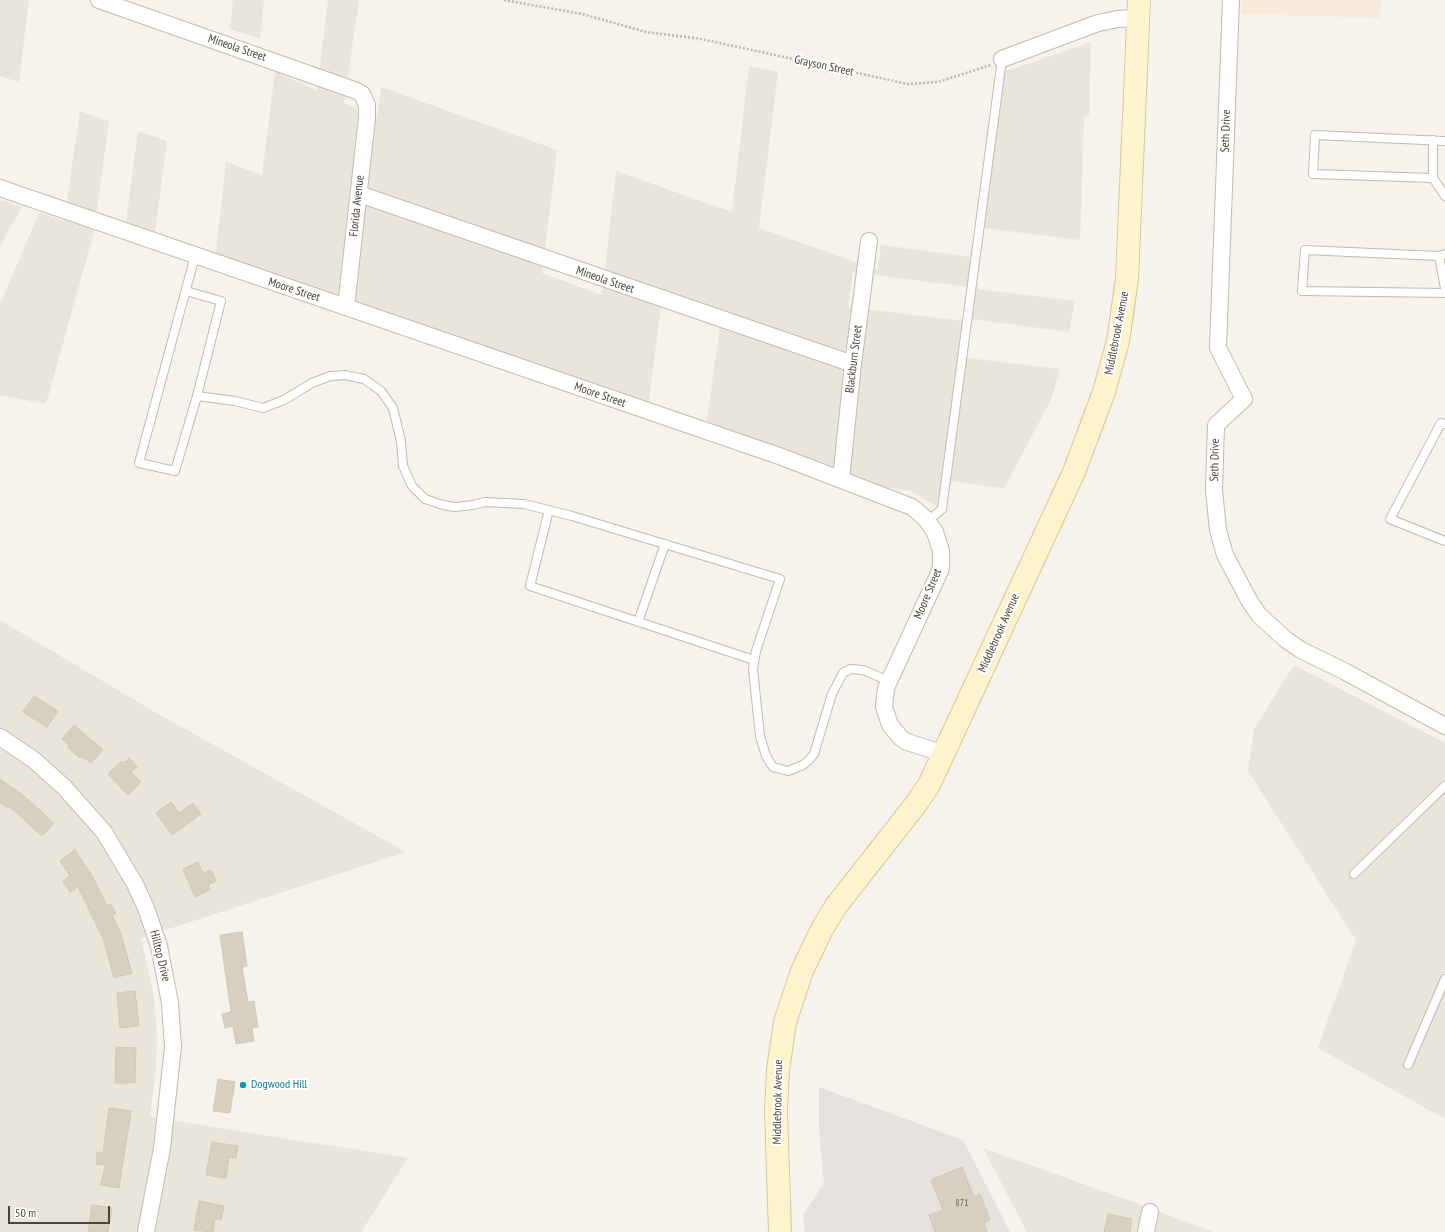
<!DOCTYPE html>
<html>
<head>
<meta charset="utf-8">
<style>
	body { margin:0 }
	#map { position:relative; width:1445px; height:1232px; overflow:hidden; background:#f6f3ec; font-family:"PT Sans Narrow",sans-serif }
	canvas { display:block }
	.scale { position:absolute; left:8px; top:1206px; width:102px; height:18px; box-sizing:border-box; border:2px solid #4b4439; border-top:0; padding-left:5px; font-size:12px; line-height:14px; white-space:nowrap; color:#4b4439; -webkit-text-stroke:3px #fff; paint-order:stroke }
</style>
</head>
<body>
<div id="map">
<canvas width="1445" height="1232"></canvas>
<div class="scale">50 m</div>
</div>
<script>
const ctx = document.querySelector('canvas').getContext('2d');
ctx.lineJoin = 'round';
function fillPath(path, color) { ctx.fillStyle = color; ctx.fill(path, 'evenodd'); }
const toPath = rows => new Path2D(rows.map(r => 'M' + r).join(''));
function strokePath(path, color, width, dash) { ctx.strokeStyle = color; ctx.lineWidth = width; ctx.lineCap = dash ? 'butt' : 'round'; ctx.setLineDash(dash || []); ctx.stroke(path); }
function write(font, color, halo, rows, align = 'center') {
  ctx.font = font + ' "PT Sans Narrow",sans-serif'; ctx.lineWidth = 4; ctx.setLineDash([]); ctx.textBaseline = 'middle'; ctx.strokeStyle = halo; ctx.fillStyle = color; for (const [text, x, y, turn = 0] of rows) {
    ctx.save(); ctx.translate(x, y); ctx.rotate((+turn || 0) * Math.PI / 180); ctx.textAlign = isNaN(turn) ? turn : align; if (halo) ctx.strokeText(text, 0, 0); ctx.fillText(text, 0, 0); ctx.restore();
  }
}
const residential = toPath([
	[0,0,29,0,19,82,0,76],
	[233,0,264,0,260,39,230,29],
	[328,0,359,0,344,103,377,119,381,87,557,150,542,273,602,295,616,171,732,212,749,66,778,72,759,228,878,270,881,245,972,257,968,287,853,272,848,307,963,321,959,357,1060,369,1051,400,1004,488,942,480,938,507,911,491,870,485,706,427,722,312,663,291,648,407,216,253,226,162,262,175,275,71,317,91],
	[1091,42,1089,116,1084,117,1080,240,984,228,1004,72],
	[80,111,109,121,94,232,46,404,0,395,0,305,39,213,64,221],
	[138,131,167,141,155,232,126,222],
	[2,200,22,207,0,246,0,203],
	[976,289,1075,301,1069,332,972,319],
	[0,620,153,711,406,852,141,938,154,997,157,1035,156,1067,150,1117,408,1158,361,1232,0,1232],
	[1294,665,1445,743,1445,1119,1318,1048,1356,940,1248,771,1254,729],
	[983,1148,1139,1204,1213,1232,1027,1232]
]);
const commercial = toPath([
	[1241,0,1381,0,1380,18,1241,14]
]);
const industrial = toPath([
	[819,1087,963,1140,1010,1232,805,1232,803,1215,824,1183,819,1129]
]);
const building = toPath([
	[34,696,58,711,47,727,23,712,34,696],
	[74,725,103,750,91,763,82,756,80,758,67,747,69,745,62,739,74,725],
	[129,758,137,767,131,772,141,782,128,795,108,774,122,761,124,763,129,758],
	[0,779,24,796,54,823,42,836,9,806,8,808,0,802,0,779],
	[171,802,179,813,193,803,201,814,172,835,156,813,171,802],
	[75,850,92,876,107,906,111,904,116,914,112,915,121,934,132,973,114,978,103,938,78,887,70,892,63,881,70,876,60,861,75,850],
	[198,862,203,873,211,870,216,881,208,885,210,890,195,897,183,869,198,862],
	[242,932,247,966,242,967,248,1002,254,1001,258,1027,252,1028,254,1041,236,1044,233,1026,225,1028,222,1014,231,1012,220,935,242,932],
	[135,991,139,1026,120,1028,117,993,135,991],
	[116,1047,136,1048,135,1083,115,1083,116,1047],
	[218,1079,235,1082,230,1113,213,1111,218,1079],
	[109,1108,131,1111,119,1188,101,1185,105,1165,96,1164,97,1152,103,1153,109,1108],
	[212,1142,238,1146,236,1158,229,1157,226,1178,206,1175,212,1142],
	[962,1167,974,1197,980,1194,990,1220,984,1223,987,1232,935,1232,929,1215,943,1210,931,1180,962,1167],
	[199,1201,224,1206,221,1220,215,1219,213,1232,194,1230,199,1201],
	[92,1205,112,1208,108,1232,88,1232,92,1205],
	[1108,1214,1132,1219,1130,1232,1104,1232,1108,1214]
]);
const path = toPath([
	[504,0,582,14,646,32,701,39,908,84,938,82,991,65]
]);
const lane = toPath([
	[1445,141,1315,135,1313,174,1433,178,1445,196],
	[1433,178,1433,140],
	[1445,254,1439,256,1305,250,1302,291,1445,293],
	[195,256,139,463,175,471,197,396,235,401,263,408,284,400,312,383,330,376,345,375,364,379,381,391,393,408,401,441,403,466,412,486,425,499,443,505,455,507,473,505,485,502,524,504,572,516,780,579,756,651,753,669,760,736,766,756,773,767,788,771,803,765,809,760,814,754,832,694,843,673,850,669,863,670,889,681],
	[1439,256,1445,288],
	[186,291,221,301,197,396],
	[1445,424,1441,423,1390,519,1445,541],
	[549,510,530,586,754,660],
	[928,521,942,509,1002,59],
	[638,622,665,544],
	[1354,874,1445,786],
	[1408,1065,1445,979]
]);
const street = toPath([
	[99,0,357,91,362,94,367,105,367,118,346,307],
	[1231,0,1218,348,1244,399,1216,425,1214,490,1218,530,1225,555,1250,602,1259,615,1285,639,1301,650,1344,671,1445,726],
	[1002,59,1098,23,1118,19,1139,18],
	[0,188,782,457,912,507,925,518,935,532,941,551,941,566,940,571,886,688,884,707,890,725,901,738,907,742,942,753],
	[359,194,853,364],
	[841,479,853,364,869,241],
	[0,737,34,760,64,787,104,832,135,884,146,908,159,946,170,1003,173,1047,162,1148,146,1232],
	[1146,1232,1150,1212]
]);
const secondary = toPath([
	[780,1232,776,1111,778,1070,785,1022,802,971,822,929,836,906,916,804,929,785,1074,472,1104,392,1118,341,1127,279,1139,0]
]);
const markers = [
	[243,1085,4,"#0f9aa8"]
];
const numberNames = [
	["871",962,1203]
];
const streetNames = [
	["Mineola Street",237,48,19],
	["Grayson Street",824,66,12],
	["Seth Drive",1226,131,-88],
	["Florida Avenue",357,206,-84],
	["Mineola Street",605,280,19],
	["Moore Street",294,290,18],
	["Middlebrook Avenue",1117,333,-79],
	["Blackburn Street",854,359,-83],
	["Moore Street",600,395,19],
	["Seth Drive",1215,460,-89],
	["Moore Street",928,594,-67],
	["Middlebrook Avenue",999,633,-66],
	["Hilltop Drive",160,956,76],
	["Middlebrook Avenue",778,1102,-89]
];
const cultureNames = [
	["Dogwood Hill",251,1085]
];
fillPath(residential, '#eae5da');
fillPath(commercial, '#f7ead8');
fillPath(industrial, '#e6e2dd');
fillPath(building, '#d8cfc1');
strokePath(building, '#d3c7b4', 1);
strokePath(lane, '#c2bbae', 10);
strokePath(street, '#c2bbae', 18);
strokePath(secondary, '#d6c79b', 24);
strokePath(path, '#c4b79f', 2.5, [2, 2]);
strokePath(lane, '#fff', 8);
strokePath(street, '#fff', 16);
strokePath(secondary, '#fff3cd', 22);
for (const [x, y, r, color] of markers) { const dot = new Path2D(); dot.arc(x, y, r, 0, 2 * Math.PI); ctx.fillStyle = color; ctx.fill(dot); strokePath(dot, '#fff', 1.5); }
write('10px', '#6e675b', null, numberNames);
write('12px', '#4b4439', '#fff', streetNames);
write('12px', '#0d838f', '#fff', cultureNames, 'left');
</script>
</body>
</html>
